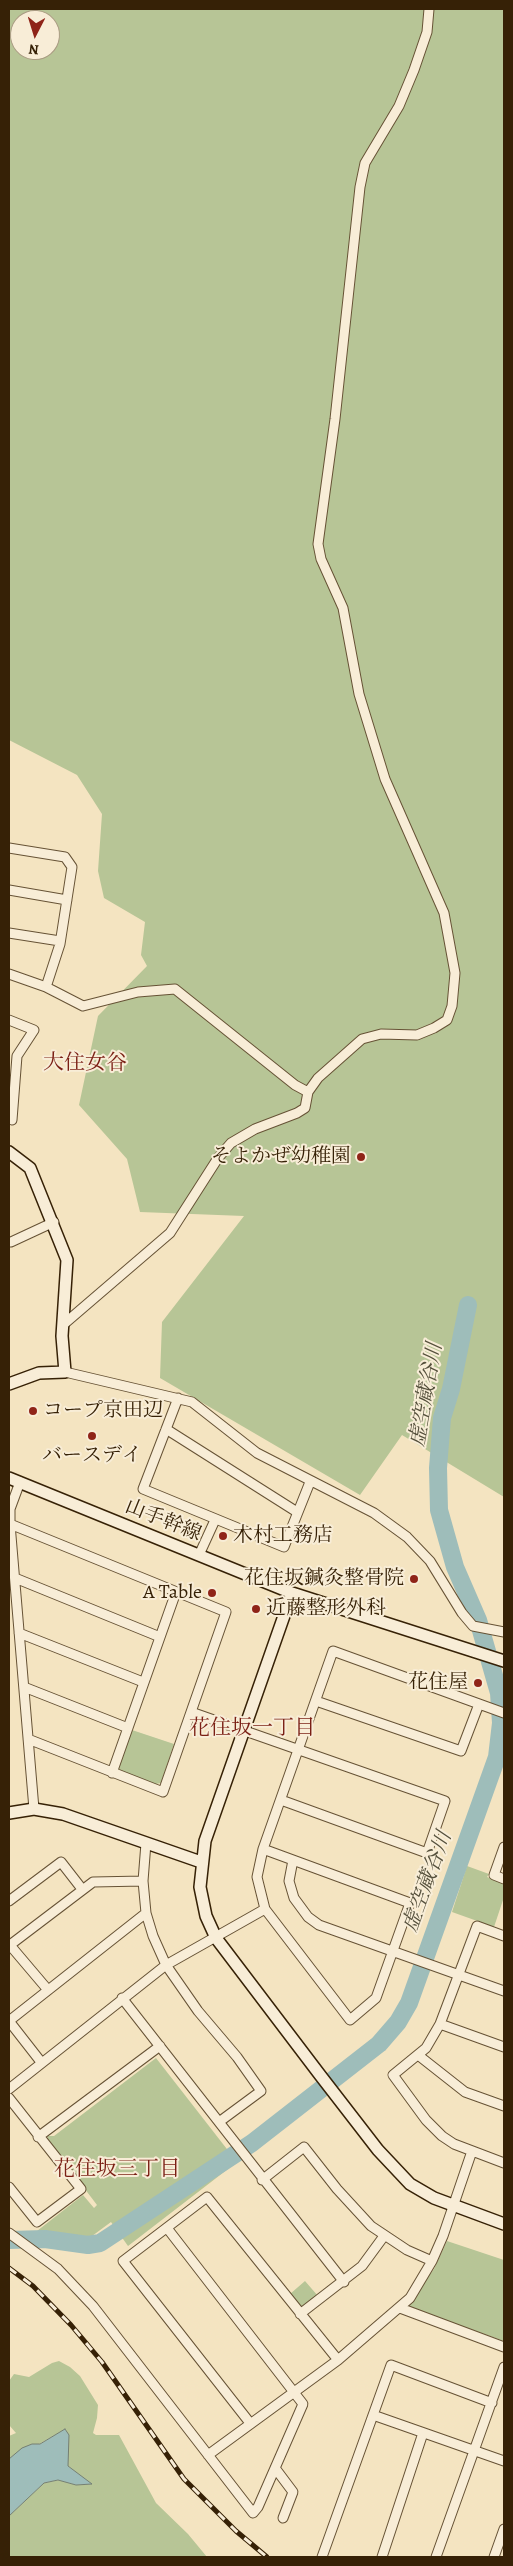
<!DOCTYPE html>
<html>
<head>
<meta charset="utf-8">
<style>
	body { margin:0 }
	#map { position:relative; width:513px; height:2566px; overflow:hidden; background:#f4e4c1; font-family:Alegreya,serif }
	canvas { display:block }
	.frame { position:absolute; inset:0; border:10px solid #362106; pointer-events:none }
	.north { position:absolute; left:10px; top:10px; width:50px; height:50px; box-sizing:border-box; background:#f8edd7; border:1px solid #aa9b83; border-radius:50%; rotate:185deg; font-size:14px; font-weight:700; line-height:20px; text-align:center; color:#362106 }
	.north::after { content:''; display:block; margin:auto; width:18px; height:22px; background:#8f2418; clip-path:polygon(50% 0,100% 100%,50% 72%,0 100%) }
</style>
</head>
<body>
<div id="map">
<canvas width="513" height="2566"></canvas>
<div class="frame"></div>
<div class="north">N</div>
</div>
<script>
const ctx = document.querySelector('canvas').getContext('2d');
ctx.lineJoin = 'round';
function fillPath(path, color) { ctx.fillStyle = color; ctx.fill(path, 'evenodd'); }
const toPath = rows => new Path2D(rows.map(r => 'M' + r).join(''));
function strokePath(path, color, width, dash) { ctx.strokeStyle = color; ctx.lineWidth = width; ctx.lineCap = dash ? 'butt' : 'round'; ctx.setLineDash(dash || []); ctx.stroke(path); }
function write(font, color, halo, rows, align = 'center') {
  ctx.font = font + ' Alegreya,"Noto Serif JP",serif'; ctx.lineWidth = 4; ctx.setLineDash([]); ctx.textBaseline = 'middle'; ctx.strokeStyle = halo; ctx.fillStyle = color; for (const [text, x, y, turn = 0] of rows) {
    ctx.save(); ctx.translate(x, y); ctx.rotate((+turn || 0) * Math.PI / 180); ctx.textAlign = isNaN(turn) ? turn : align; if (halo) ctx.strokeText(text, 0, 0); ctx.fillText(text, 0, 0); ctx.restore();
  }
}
const green = toPath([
	[9,9,504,9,504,1497,402,1435,360,1495,160,1378,162,1322,244,1216,140,1212,127,1159,79,1105,98,1016,147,966,141,955,145,922,104,898,98,871,102,814,77,775,9,740],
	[20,20,50,20,50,50,20,50],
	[132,1730,174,1744,161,1783,156,1784,120,1772,119,1768],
	[467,1866,489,1874,487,1877,504,1883,504,1897,494,1927,452,1912],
	[156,2058,237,2162,128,2246,111,2222,88,2239,37,2231,83,2195,94,2208,97,2205,47,2139,48,2136,54,2136],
	[447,2241,504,2260,504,2341,408,2307,408,2304,434,2269],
	[305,2281,318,2296,304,2306,300,2306,290,2294],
	[59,2361,70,2367,80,2376,98,2405,97,2418,93,2433,96,2435,119,2435,156,2503,188,2534,207,2557,9,2557,9,2516,44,2483,59,2480,76,2485,91,2484,68,2466,66,2429,39,2444,32,2444,9,2459,9,2436,16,2433,9,2425,9,2381,14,2374,29,2377,52,2363]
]);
const water = toPath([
	[65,2429,69,2435,68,2466,92,2484,76,2485,58,2480,44,2483,9,2516,9,2459,22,2448,32,2444,40,2444,65,2429]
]);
const river = toPath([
	[9,2240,45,2239,88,2245,100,2243,252,2143,379,2044,398,2022,409,2003,497,1757,501,1723,499,1693,478,1620,455,1567,439,1510,438,1468,442,1418,451,1389,468,1305]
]);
const street = toPath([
	[9,848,65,857,72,867,60,944,46,987],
	[9,890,67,900],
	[9,933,60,941],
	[9,974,46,987,83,1006,138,992,175,989,295,1085,308,1092],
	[9,1020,34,1030,17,1056,12,1120],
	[11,1242,54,1222],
	[64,1324,170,1233,218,1158,231,1143,255,1129,297,1113,305,1108,308,1092,318,1078,362,1039,381,1034,417,1035,434,1028,447,1020,452,1006,455,973,444,913,385,779,359,694,343,608,321,559,318,544,335,419,360,187,365,163,399,106,414,70,427,32,429,9],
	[65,1372,192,1402,257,1453,374,1513,407,1537,430,1561,462,1613,473,1626,504,1632],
	[178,1398,143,1489,284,1547,310,1482],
	[166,1429,297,1512],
	[20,1482,10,1509,10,1524,34,1809],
	[10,1524,226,1612,163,1792,28,1739],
	[199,1555,215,1520],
	[15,1578,160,1637],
	[19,1633,143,1682],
	[24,1687,128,1728],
	[316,1701,461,1751,479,1704],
	[191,1712,445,1801,427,1853,281,1800],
	[112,1773,176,1592],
	[146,1843,143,1881,146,1913,153,1936,166,1965,198,2011,237,2057,261,2091,219,2122],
	[504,1847,494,1875,504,1879],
	[263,1849,410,1903,376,1998,350,2020,265,1909,257,1877,263,1849,333,1651,504,1713],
	[293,1860,289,1881,294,1898,308,1917,319,1925,504,1991],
	[9,1901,61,1862,82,1889],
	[504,1936,477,1926,440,2024,426,2048,393,2075,426,2120,442,2136,454,2144,504,2163],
	[9,1944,48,1990],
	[10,1945,93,1882,143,1881],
	[122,1998,344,2282],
	[9,2021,146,1913],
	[9,2021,41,2062],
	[440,2024,504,2047],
	[418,2055,465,2092,504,2106],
	[9,2089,166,1965,265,1909],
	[9,2098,81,2189,37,2222,9,2187],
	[38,2137,160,2046],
	[262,2180,304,2147,337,2189,371,2226,407,2250,432,2261],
	[9,2233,58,2269,93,2306,253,2513,258,2507,303,2404,167,2228],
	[400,2308,504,2347],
	[300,2314,362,2266,384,2236],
	[373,2415,504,2461],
	[250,2423,123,2261,207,2197,338,2360],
	[208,2455,338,2360,410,2298,432,2261,443,2236,472,2151],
	[275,2468,293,2492,283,2518],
	[322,2557,391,2365,492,2403],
	[382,2557,423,2433],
	[436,2557,504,2367],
	[494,2557,504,2529]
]);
const secondary = toPath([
	[9,1152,30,1168,67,1260,62,1336,65,1372,39,1373,9,1384],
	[9,1478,292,1593,504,1661],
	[292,1593,205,1841,200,1887,206,1916,216,1938,320,2075,378,2150,410,2184,434,2198,504,2224],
	[9,1813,34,1809,63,1814,201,1862]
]);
const rail = toPath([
	[9,2268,33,2286,71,2325,102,2362,184,2479,236,2531,267,2557]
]);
const markers = [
	[361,1157,5,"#8f2418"],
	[33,1411,5,"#8f2418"],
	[92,1436,5,"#8f2418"],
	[223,1536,5,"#8f2418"],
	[414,1579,5,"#8f2418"],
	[212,1593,5,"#8f2418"],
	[256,1609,5,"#8f2418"],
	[478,1683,5,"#8f2418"]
];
const poiNames = [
	["そよかぜ幼稚園",351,1157],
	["コープ京田辺",43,1411,"left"],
	["バースデイ",92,1456,"center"],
	["木村工務店",233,1536,"left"],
	["花住坂鍼灸整骨院",404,1579],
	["A Table",202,1593],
	["近藤整形外科",266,1609,"left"],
	["花住屋",468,1683]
];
const streetNames = [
	["山手幹線",163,1521,22]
];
const neighbourhoodNames = [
	["大住女谷",85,1064],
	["花住坂一丁目",252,1729],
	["花住坂三丁目",117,2170]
];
const waterNames = [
	["虚空蔵谷川",427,1395,-80],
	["虚空蔵谷川",428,1882,-70]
];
fillPath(green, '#b7c596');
fillPath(water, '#9ebdba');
strokePath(water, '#747f72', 1);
strokePath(river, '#9ebdba', 18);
strokePath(street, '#665235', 11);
strokePath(secondary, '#362106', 14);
strokePath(street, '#f8edd7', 9);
strokePath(secondary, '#f8edd7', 11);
strokePath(rail, '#362106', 5);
strokePath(rail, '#f8edd7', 3, [9]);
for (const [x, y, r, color] of markers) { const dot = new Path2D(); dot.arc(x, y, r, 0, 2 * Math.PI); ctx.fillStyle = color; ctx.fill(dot); strokePath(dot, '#f8edd7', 2); }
write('20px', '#362106', '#f8edd7', poiNames, 'right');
write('20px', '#362106', '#f8edd7', streetNames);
write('21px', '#7a1f14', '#f8edd7', neighbourhoodNames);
write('italic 21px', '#55503c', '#f8edd7', waterNames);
</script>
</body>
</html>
